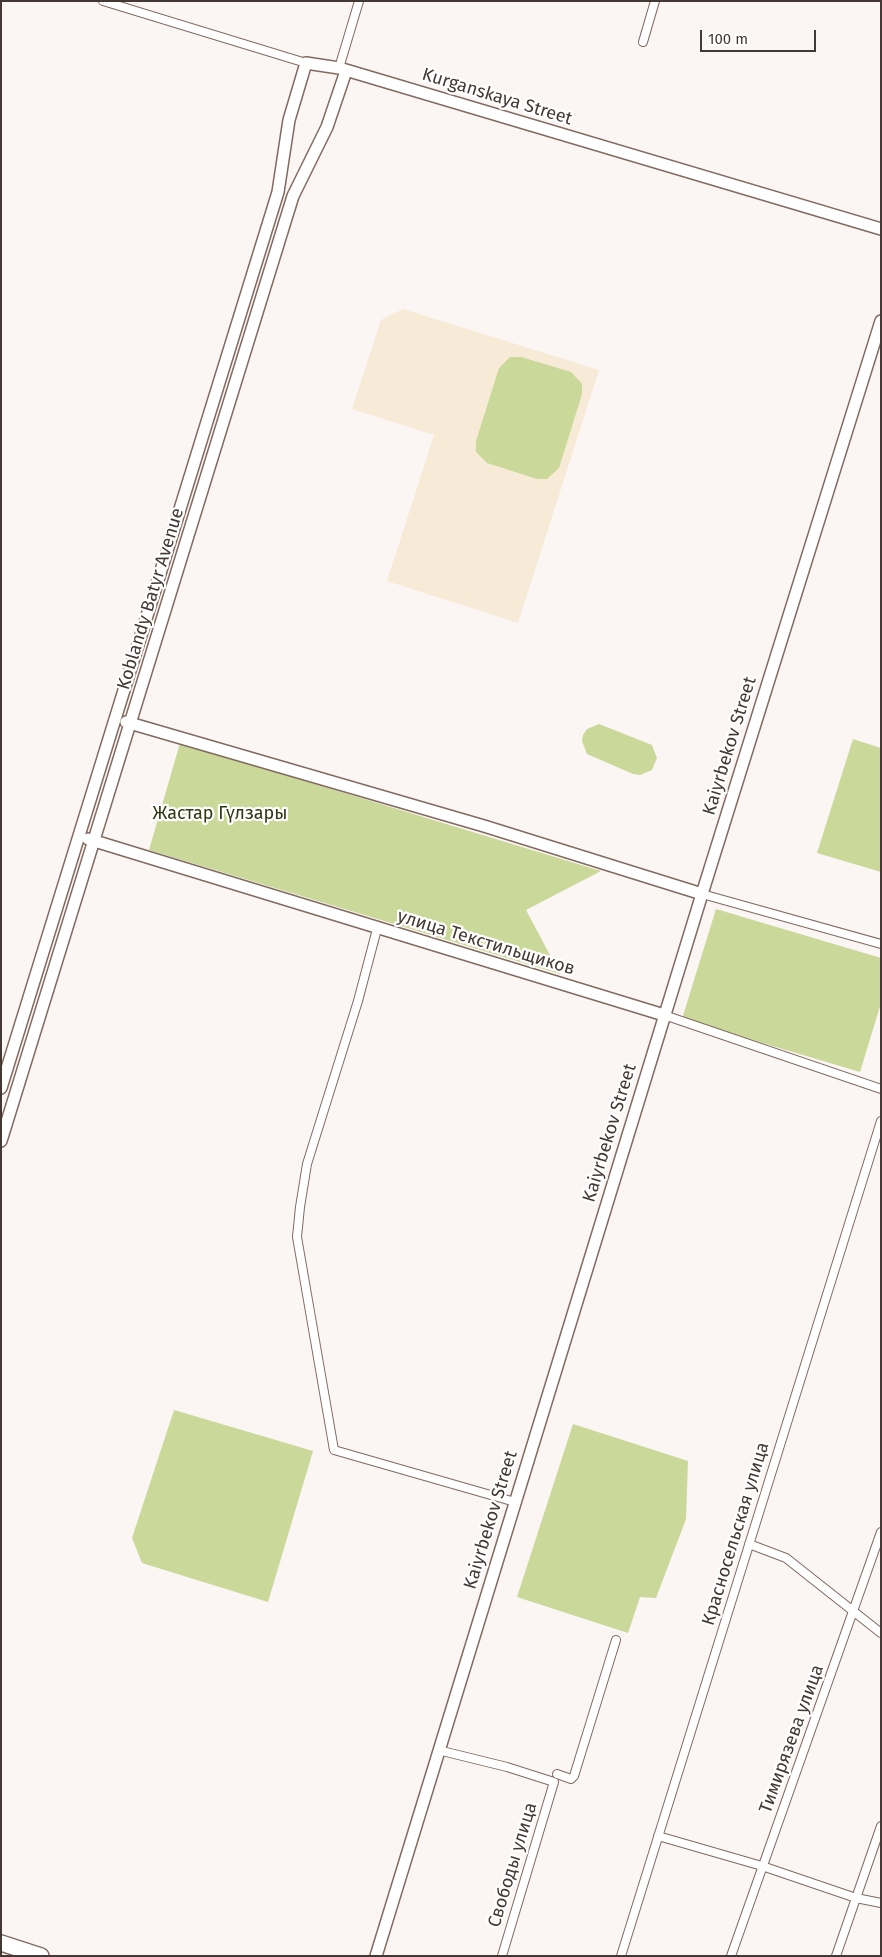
<!DOCTYPE html>
<html>
<head>
<meta charset="utf-8">
<style>
	body { margin:0 }
	#map { position:relative; width:882px; height:1957px; overflow:hidden; background:#fbf5f3; font-family:"Fira Sans",sans-serif }
	canvas { display:block }
	.frame { position:absolute; inset:0; border:2px solid #433834; pointer-events:none }
	.scale { position:absolute; left:700px; top:30px; width:116px; height:22px; box-sizing:border-box; border:2px solid #433834; border-top:0; padding-left:6px; font-size:15px; line-height:18px; white-space:nowrap; color:#433834; -webkit-text-stroke:4px #fff; paint-order:stroke }
</style>
</head>
<body>
<div id="map">
<canvas width="882" height="1957"></canvas>
<div class="frame"></div>
<div class="scale">100 m</div>
</div>
<script>
const ctx = document.querySelector('canvas').getContext('2d');
ctx.lineJoin = 'round';
function fillPath(path, color) { ctx.fillStyle = color; ctx.fill(path, 'evenodd'); }
const toPath = rows => new Path2D(rows.map(r => 'M' + r).join(''));
function strokePath(path, color, width, dash) { ctx.strokeStyle = color; ctx.lineWidth = width; ctx.lineCap = dash ? 'butt' : 'round'; ctx.setLineDash(dash || []); ctx.stroke(path); }
function write(font, color, halo, rows, align = 'center') {
  ctx.font = font + ' "Fira Sans",sans-serif'; ctx.lineWidth = 4.5; ctx.setLineDash([]); ctx.textBaseline = 'middle'; ctx.strokeStyle = halo; ctx.fillStyle = color; for (const [text, x, y, turn = 0] of rows) {
    ctx.save(); ctx.translate(x, y); ctx.rotate((+turn || 0) * Math.PI / 180); ctx.textAlign = isNaN(turn) ? turn : align; if (halo) ctx.strokeText(text, 0, 0); ctx.fillText(text, 0, 0); ctx.restore();
  }
}
const education = toPath([
	[403,309,599,370,518,623,387,581,434,435,352,409,381,320]
]);
const green = toPath([
	[510,357,521,357,571,372,582,384,582,394,559,468,547,479,537,479,487,463,476,452,476,441,499,368],
	[599,724,652,745,657,758,652,770,640,775,633,774,587,754,582,741,583,735,587,729],
	[853,739,881,748,881,872,817,853],
	[180,743,601,871,526,910,560,974,149,850],
	[716,909,881,958,881,1003,860,1072,682,1019],
	[174,1410,313,1451,268,1602,142,1563,132,1538],
	[573,1424,688,1461,686,1519,656,1598,640,1597,628,1633,517,1597]
]);
const street = toPath([
	[103,1,306,63],
	[643,42,655,1],
	[339,68,359,1],
	[702,894,881,944],
	[377,929,358,1001,307,1164,300,1207,297,1237,334,1450,515,1502],
	[664,1015,881,1089],
	[749,1544,786,1558,881,1633],
	[438,1750,507,1767,554,1782,502,1956],
	[557,1774,571,1779,574,1776,616,1640],
	[658,1836,762,1866,856,1898,881,1903],
	[621,1956,881,1121],
	[731,1956,881,1532],
	[836,1956,881,1826]
]);
const secondary = toPath([
	[126,722,484,826,702,894],
	[88,839,664,1015],
	[1,1088,278,192,289,120,306,63,339,68,881,229],
	[1,1141,293,196,327,127,346,71],
	[376,1956,702,894,881,321]
]);
const highway = toPath([
	[1,1943,41,1956]
]);
const streetNames = [
	["Kurganskaya Street",497,97,17],
	["Koblandy Batyr Avenue",151,599,-73],
	["Kaiyrbekov Street",730,746,-73],
	["улица Текстильщиков",486,943,17],
	["Kaiyrbekov Street",610,1133,-73],
	["Kaiyrbekov Street",491,1520,-73],
	["Красносельская улица",736,1534,-73],
	["Тимирязева улица",792,1739,-70],
	["Свободы улица",513,1865,-73]
];
const parkNames = [
	["Жастар Гүлзары",220,814]
];
fillPath(education, '#f7ebd7');
fillPath(green, '#cad899');
strokePath(street, '#826a60', 10);
strokePath(secondary, '#826a60', 14);
strokePath(highway, '#826a60', 18);
strokePath(street, '#fff', 8);
strokePath(secondary, '#fff', 11);
strokePath(highway, '#fff', 15);
write('18px', '#433834', '#fff', streetNames);
write('18px', '#313713', '#fff', parkNames);
</script>
</body>
</html>
